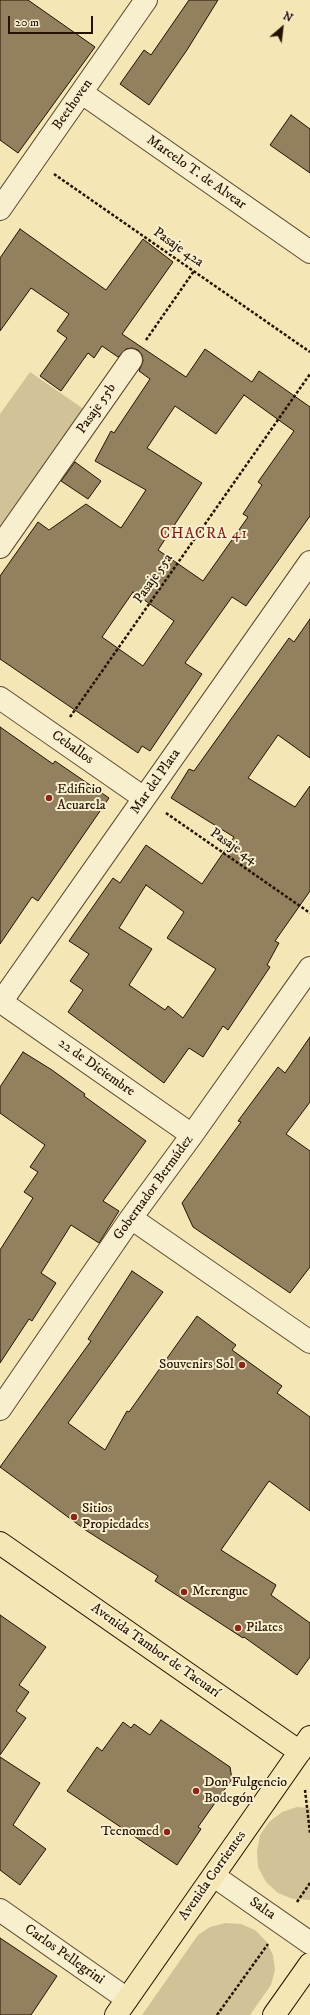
<!DOCTYPE html>
<html>
<head>
<meta charset="utf-8">
<style>
	body { margin:0 }
	#map { position:relative; width:310px; height:2015px; overflow:hidden; background:#f5e6b5; font-family:"IM FELL DW Pica",serif }
	canvas { display:block }
	.north { position:absolute; left:262px; top:8px; width:40px; height:40px; -webkit-text-stroke:3px #f8efcf; paint-order:stroke; rotate:28deg; font-size:11px; font-weight:700; line-height:16px; text-align:center; color:#261202 }
	.north::after { content:''; display:block; margin:auto; width:14px; height:18px; background:#261202; clip-path:polygon(50% 0,100% 100%,50% 72%,0 100%) }
	.scale { position:absolute; left:8px; top:16px; width:85px; height:18px; box-sizing:border-box; border:2px solid #261202; border-top:0; padding-left:5px; font-size:12px; line-height:14px; white-space:nowrap; color:#261202; -webkit-text-stroke:3px #f8efcf; paint-order:stroke }
</style>
</head>
<body>
<div id="map">
<canvas width="310" height="2015"></canvas>
<div class="north">N</div>
<div class="scale">20 m</div>
</div>
<script>
const ctx = document.querySelector('canvas').getContext('2d');
ctx.lineJoin = 'round';
function fillPath(path, color) { ctx.fillStyle = color; ctx.fill(path, 'evenodd'); }
const toPath = rows => new Path2D(rows.map(r => 'M' + r).join(''));
function strokePath(path, color, width, dash) { ctx.strokeStyle = color; ctx.lineWidth = width; ctx.lineCap = dash ? 'butt' : 'round'; ctx.setLineDash(dash || []); ctx.stroke(path); }
function write(font, color, halo, rows, align = 'center') {
  ctx.font = font + ' "IM FELL DW Pica",serif'; ctx.lineWidth = 4; ctx.setLineDash([]); ctx.textBaseline = 'middle'; ctx.strokeStyle = halo; ctx.fillStyle = color; for (const [text, x, y, turn = 0] of rows) {
    ctx.save(); ctx.translate(x, y); ctx.rotate((+turn || 0) * Math.PI / 180); ctx.textAlign = isNaN(turn) ? turn : align; if (halo) ctx.strokeText(text, 0, 0); ctx.fillText(text, 0, 0); ctx.restore();
  }
}
const green = toPath([
	[30,372,88,412,0,537,0,414],
	[297,1807,310,1808,310,1900,293,1899,278,1893,266,1882,258,1867,257,1851,260,1835,269,1822,282,1812],
	[225,1923,241,1924,255,1930,266,1941,273,1955,275,1970,271,1985,250,2015,142,2015,198,1935,210,1927]
]);
const building = toPath([
	[0,0,28,0,95,47,18,153,0,140,0,0],
	[189,0,218,0,187,50,149,105,120,84,144,50,151,55,189,0],
	[291,115,310,129,310,173,270,145,291,115],
	[20,229,106,290,143,239,173,262,122,334,186,377,205,349,252,382,259,371,310,407,310,516,246,606,232,597,185,663,202,674,150,751,142,746,138,753,0,659,0,576,38,522,49,530,86,504,121,528,146,490,95,461,111,431,114,433,150,379,139,371,143,361,142,355,138,350,132,348,126,349,118,357,102,346,94,358,88,353,61,391,40,376,67,338,57,331,69,314,31,288,0,331,0,258,20,229],
	[244,395,294,431,258,482,262,485,243,514,248,517,203,581,158,550,202,483,147,448,175,406,216,434,244,395],
	[133,592,174,621,143,666,102,637,133,592],
	[75,462,101,481,88,499,61,481,75,462],
	[310,619,310,758,278,735,248,778,295,807,310,786,310,891,275,941,279,943,267,965,270,967,228,1030,223,1026,203,1057,189,1048,164,1083,68,1012,83,990,70,981,89,954,69,941,113,878,120,883,146,845,202,884,234,837,171,798,189,769,194,771,289,638,294,642,310,619],
	[146,885,184,912,167,938,216,969,183,1018,168,1006,165,1010,129,985,152,949,119,928,146,885],
	[0,727,53,764,55,761,109,798,38,901,32,897,0,944,0,727],
	[310,1037,310,1102,286,1134,310,1151,310,1267,290,1293,193,1227,182,1203,241,1122,238,1121,278,1067,285,1073,310,1037],
	[23,1052,52,1070,85,1094,84,1096,146,1141,103,1201,119,1211,99,1243,71,1225,41,1273,56,1283,32,1321,29,1319,0,1363,0,1250,33,1198,24,1192,38,1172,30,1167,45,1145,0,1113,0,1087,23,1052],
	[132,1271,163,1292,68,1423,105,1450,127,1411,129,1412,197,1316,236,1345,232,1350,282,1386,277,1393,310,1417,310,1511,269,1481,221,1550,276,1585,271,1595,310,1623,310,1657,297,1675,244,1637,243,1638,155,1581,158,1576,87,1531,0,1467,91,1341,88,1339,132,1271],
	[0,1615,46,1647,19,1685,29,1692,16,1711,26,1718,0,1755,0,1615],
	[161,1720,230,1767,232,1779,198,1827,201,1829,177,1865,67,1791,97,1747,102,1751,123,1722,131,1728,134,1724,150,1735,161,1720],
	[0,1757,40,1783,13,1825,46,1849,20,1885,0,1870,0,1757],
	[0,1938,57,1976,31,2015,0,2015,0,1938]
]);
const path = toPath([
	[54,174,310,352],
	[146,340,194,271],
	[70,717,310,374],
	[166,813,310,913],
	[305,1790,310,1833],
	[297,1902,310,1883],
	[217,2015,268,1944]
]);
const minor = toPath([
	[82,93,310,252],
	[0,209,146,0],
	[0,547,131,360],
	[0,698,144,798],
	[0,1001,192,1135],
	[1,1002,310,562],
	[131,1218,310,1342],
	[0,1409,131,1218,192,1135,310,968],
	[214,1876,310,1943],
	[0,1910,127,1999]
]);
const major = toPath([
	[0,1543,300,1752],
	[116,2015,310,1737],
	[274,2015,310,1964]
]);
const markers = [
	[49,798,4,"#8f2418"],
	[242,1365,4,"#8f2418"],
	[74,1517,4,"#8f2418"],
	[184,1592,4,"#8f2418"],
	[238,1628,4,"#8f2418"],
	[196,1791,4,"#8f2418"],
	[167,1832,4,"#8f2418"]
];
const streetNames = [
	["Beethoven",73,105,-55],
	["Marcelo T. de Alvear",196,173,35],
	["Pasaje 42a",178,248,35],
	["Pasaje 55b",97,409,-55],
	["Pasaje 55a",154,579,-55],
	["Ceballos",72,748,35],
	["Mar del Plata",156,782,-55],
	["Pasaje 44",233,847,34],
	["22 de Diciembre",96,1068,35],
	["Gobernador Bermúdez",154,1188,-54],
	["Avenida Tambor de Tacuarí",155,1651,35],
	["Avenida Corrientes",213,1876,-55],
	["Salta",262,1909,35],
	["Carlos Pellegrini",64,1955,35]
];
const poiNames = [
	["Edificio",57,790],
	["Acuarela",57,806],
	["Souvenirs Sol",234,1365,"right"],
	["Sitios",82,1509],
	["Propiedades",82,1525],
	["Merengue",192,1592],
	["Pilates",246,1628],
	["Don Fulgencio",204,1783],
	["Bodegón",204,1799],
	["Tecnomed",159,1832,"right"]
];
const neighbourhoodNames = [
	["CHACRA 41",204,535]
];
fillPath(green, '#d2c297');
fillPath(building, '#92805f');
strokePath(building, '#261202', 1);
strokePath(minor, '#5a472f', 24);
strokePath(major, '#261202', 24);
strokePath(path, '#261202', 2.5, [3, 2]);
strokePath(minor, '#f8efcf', 22);
strokePath(major, '#f5e6b5', 22);
for (const [x, y, r, color] of markers) { const dot = new Path2D(); dot.arc(x, y, r, 0, 2 * Math.PI); ctx.fillStyle = color; ctx.fill(dot); strokePath(dot, '#f8efcf', 1.5); }
write('14px', '#261202', '#f8efcf', streetNames);
write('14px', '#261202', '#f8efcf', poiNames, 'left');
ctx.letterSpacing = '1px';
write('15px', '#7a1f14', '#f8efcf', neighbourhoodNames);
ctx.letterSpacing = '0px';
</script>
</body>
</html>
